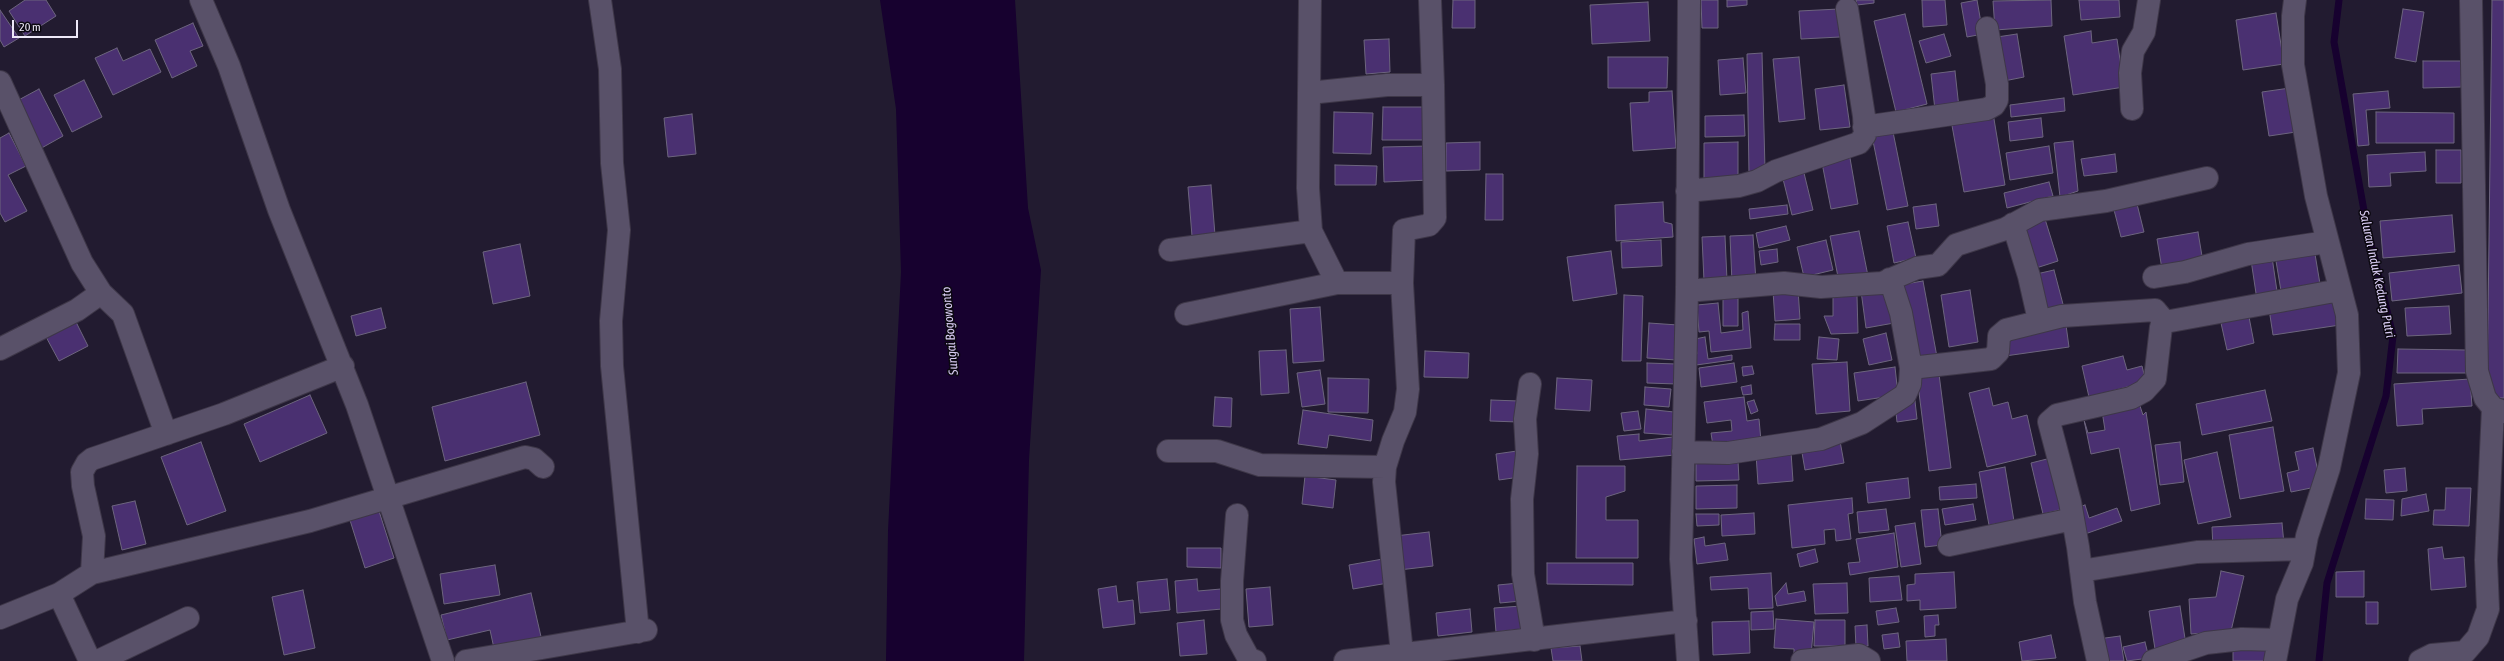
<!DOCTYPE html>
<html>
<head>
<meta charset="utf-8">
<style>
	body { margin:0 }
	#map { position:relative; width:2504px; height:661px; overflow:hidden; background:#221b30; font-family:"Asap Condensed",sans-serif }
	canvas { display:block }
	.scale { position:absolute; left:12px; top:20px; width:66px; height:18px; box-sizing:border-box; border:2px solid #eee9f8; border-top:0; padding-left:5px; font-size:12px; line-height:14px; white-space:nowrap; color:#eee9f8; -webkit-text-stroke:3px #0b0810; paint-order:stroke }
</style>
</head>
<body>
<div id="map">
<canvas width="2504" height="661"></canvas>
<div class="scale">20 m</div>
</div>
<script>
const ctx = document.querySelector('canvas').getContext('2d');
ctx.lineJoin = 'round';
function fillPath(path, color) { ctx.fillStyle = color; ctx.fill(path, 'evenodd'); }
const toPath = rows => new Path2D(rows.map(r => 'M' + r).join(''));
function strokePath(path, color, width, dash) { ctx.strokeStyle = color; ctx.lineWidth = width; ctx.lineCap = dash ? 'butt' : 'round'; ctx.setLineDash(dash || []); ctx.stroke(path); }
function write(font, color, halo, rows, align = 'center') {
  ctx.font = font + ' "Asap Condensed",sans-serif'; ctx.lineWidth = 3; ctx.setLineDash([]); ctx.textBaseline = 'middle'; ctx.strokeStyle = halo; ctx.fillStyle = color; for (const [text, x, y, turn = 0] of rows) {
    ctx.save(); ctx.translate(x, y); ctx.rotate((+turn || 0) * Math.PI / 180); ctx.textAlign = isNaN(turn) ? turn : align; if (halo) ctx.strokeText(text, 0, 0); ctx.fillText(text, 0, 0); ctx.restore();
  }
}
const water = toPath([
	[880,0,1015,0,1028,208,1041,270,1029,460,1024,661,886,661,888,531,901,272,896,109]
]);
const stream = toPath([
	[2319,661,2327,583,2386,396,2393,336,2366,222,2334,42,2339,0]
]);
const building = toPath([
	[25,0,46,0,56,16,25,36,9,11,25,0],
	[1453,0,1475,0,1475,28,1452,28,1453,0],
	[1701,0,1718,0,1718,28,1702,28,1701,0],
	[1727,0,1747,0,1747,5,1727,7,1727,0],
	[1856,0,1874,0,1874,3,1857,5,1856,0],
	[1922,0,1945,0,1947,25,1923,27,1922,0],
	[1977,0,1983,34,1967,37,1961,3,1977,0],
	[2051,0,2052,26,1995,30,1993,1,2051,0],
	[2079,0,2119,0,2120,17,2081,20,2079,0],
	[2492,0,2504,0,2504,398,2487,398,2492,0],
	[1648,2,1650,41,1592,44,1590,5,1648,2],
	[1839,9,1840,37,1801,39,1799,11,1839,9],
	[2403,9,2424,12,2416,62,2395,58,2403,9],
	[0,10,19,38,4,47,0,40,0,10],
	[2276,13,2284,64,2243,70,2236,20,2276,13],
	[1905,14,1927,104,1896,112,1874,21,1905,14],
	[193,23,203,46,190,51,197,66,172,78,155,40,193,23],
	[2091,31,2092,43,2117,39,2124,87,2073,95,2064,36,2091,31],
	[1944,34,1951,56,1926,63,1919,41,1944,34],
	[2017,34,2024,77,2004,81,1997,37,2017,34],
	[1389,39,1390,72,1366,74,1364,40,1389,39],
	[117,48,123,61,150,49,161,72,113,95,95,58,117,48],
	[1762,53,1765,169,1749,174,1747,54,1762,53],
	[1608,57,1668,57,1667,88,1608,88,1608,57],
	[1799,57,1805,119,1779,122,1773,59,1799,57],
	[1743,58,1746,93,1720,95,1718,60,1743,58],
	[2423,61,2462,61,2461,87,2423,88,2423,61],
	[1955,71,1959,108,1935,110,1931,74,1955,71],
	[84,80,102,117,72,132,54,95,84,80],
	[1844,85,1850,127,1820,130,1815,89,1844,85],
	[2290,88,2296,132,2269,136,2262,92,2290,88],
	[39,89,63,136,38,150,13,103,39,89],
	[1672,91,1676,148,1633,151,1630,103,1649,102,1649,92,1672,91],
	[2388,91,2390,108,2366,110,2369,145,2358,146,2353,94,2388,91],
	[2064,98,2065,111,2011,117,2010,105,2064,98],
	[1383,107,1423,107,1423,140,1382,140,1383,107],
	[1334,112,1373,113,1371,154,1333,153,1334,112],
	[2376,112,2454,113,2454,143,2376,143,2376,112],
	[1993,113,2005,185,1964,192,1951,120,1993,113],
	[692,114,696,154,668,157,664,118,692,114],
	[1744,115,1745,136,1705,137,1705,116,1744,115],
	[2041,118,2043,137,2010,141,2008,122,2041,118],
	[1893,132,1908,206,1887,210,1872,136,1893,132],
	[9,133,26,166,8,175,27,211,5,222,0,213,0,138,9,133],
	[2073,141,2078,191,2060,197,2054,143,2073,141],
	[1480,142,1480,170,1446,171,1446,143,1480,142],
	[1738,142,1738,179,1704,180,1704,143,1738,142],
	[1429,146,1430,180,1384,182,1383,147,1429,146],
	[2049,146,2053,173,2010,180,2006,153,2049,146],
	[2436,150,2461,150,2461,183,2436,183,2436,150],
	[2425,152,2426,171,2390,173,2391,186,2369,187,2367,155,2425,152],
	[2115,154,2117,172,2084,176,2081,159,2115,154],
	[1850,158,1858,204,1831,209,1822,163,1850,158],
	[1335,165,1377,166,1376,185,1335,185,1335,165],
	[1804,173,1813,210,1792,215,1783,179,1804,173],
	[1486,174,1503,174,1503,220,1485,220,1486,174],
	[2049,182,2053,196,2007,208,2004,193,2049,182],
	[1211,185,1215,235,1192,236,1188,187,1211,185],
	[2136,200,2144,232,2121,237,2113,206,2136,200],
	[1663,202,1664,222,1672,224,1673,237,1616,241,1615,205,1663,202],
	[1936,204,1939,226,1916,229,1913,207,1936,204],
	[1787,205,1788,214,1750,219,1749,209,1787,205],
	[2452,215,2455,252,2383,258,2380,221,2452,215],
	[2045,219,2058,261,2033,269,2020,227,2045,219],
	[1908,222,1916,258,1894,263,1887,226,1908,222],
	[1786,226,1790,240,1759,248,1756,233,1786,226],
	[1859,231,1868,276,1839,282,1830,236,1859,231],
	[2198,232,2203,262,2162,269,2157,239,2198,232],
	[1753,235,1756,282,1732,283,1730,236,1753,235],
	[1725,236,1727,280,1704,281,1702,237,1725,236],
	[1661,240,1662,266,1622,268,1621,242,1661,240],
	[1826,240,1833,270,1804,277,1797,247,1826,240],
	[520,244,530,296,493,304,483,252,520,244],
	[2314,248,2321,290,2282,297,2275,255,2314,248],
	[1777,249,1778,262,1761,265,1759,251,1777,249],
	[1611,251,1617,294,1573,301,1567,257,1611,251],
	[2272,257,2278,298,2257,300,2251,260,2272,257],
	[2459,265,2462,293,2392,301,2389,273,2459,265],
	[2054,270,2064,308,2043,314,2032,275,2054,270],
	[1923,281,1937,357,1913,361,1899,285,1923,281],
	[1888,287,1894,323,1866,328,1861,291,1888,287],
	[1798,289,1800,319,1775,321,1773,291,1798,289],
	[1970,290,1978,342,1949,347,1941,295,1970,290],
	[1723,294,1738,294,1738,326,1723,326,1723,294],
	[1624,295,1643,296,1641,361,1622,361,1624,295],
	[1857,296,1858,333,1831,334,1824,316,1833,316,1833,297,1857,296],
	[2337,299,2340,325,2273,335,2269,309,2337,299],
	[1718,303,1721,333,1743,330,1742,313,1748,311,1751,348,1711,352,1709,331,1699,332,1697,305,1718,303],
	[2449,306,2451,334,2407,336,2405,308,2449,306],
	[1320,307,1324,361,1293,363,1290,309,1320,307],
	[381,308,386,328,356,336,351,316,381,308],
	[2249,317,2254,343,2227,350,2221,323,2249,317],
	[75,320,88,346,59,361,45,335,75,320],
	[1649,323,1678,325,1676,360,1647,358,1649,323],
	[1775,324,1800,324,1800,340,1774,340,1775,324],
	[2066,325,2069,347,2005,356,2002,334,2066,325],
	[1886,333,1892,360,1869,365,1863,339,1886,333],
	[1705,337,1708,359,1732,355,1732,360,1689,366,1687,355,1697,354,1695,339,1705,337],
	[1819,337,1839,339,1837,360,1817,359,1819,337],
	[2398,349,2466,350,2466,373,2397,373,2398,349],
	[1286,350,1289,393,1261,395,1259,351,1286,350],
	[1425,351,1469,353,1468,378,1424,377,1425,351],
	[2123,356,2127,370,2142,366,2146,382,2089,397,2082,366,2123,356],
	[1847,362,1850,411,1816,414,1812,364,1847,362],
	[1647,363,1677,364,1677,384,1647,383,1647,363],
	[1734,363,1737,382,1701,387,1699,368,1734,363],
	[1752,366,1754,374,1743,376,1742,367,1752,366],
	[1895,367,1898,395,1858,401,1854,373,1895,367],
	[1320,370,1325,404,1302,407,1297,373,1320,370],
	[1939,374,1951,468,1929,471,1917,377,1939,374],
	[1328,378,1369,379,1368,413,1328,412,1328,378],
	[1557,378,1592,380,1590,411,1555,409,1557,378],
	[2470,379,2472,406,2422,409,2423,424,2397,426,2394,384,2470,379],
	[526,382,540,435,445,461,432,407,526,382],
	[1751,385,1752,394,1743,395,1741,387,1751,385],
	[1645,387,1671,389,1669,407,1644,405,1645,387],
	[1989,388,1993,406,2008,402,2012,419,2027,415,2036,455,1987,467,1969,393,1989,388],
	[2265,390,2272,421,2202,435,2196,404,2265,390],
	[310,395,327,433,260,462,244,424,310,395],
	[1215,397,1232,398,1231,427,1213,426,1215,397],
	[1744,397,1747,421,1759,419,1761,441,1713,446,1711,433,1732,431,1731,420,1707,423,1704,402,1744,397],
	[1491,400,1519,401,1518,422,1490,421,1491,400],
	[1754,400,1758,411,1751,414,1747,402,1754,400],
	[1915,401,1917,419,1897,422,1895,404,1915,401],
	[2139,403,2143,415,2146,412,2160,504,2131,511,2119,448,2091,454,2084,420,2088,433,2105,430,2102,411,2139,403],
	[1646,409,1674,412,1672,435,1644,433,1646,409],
	[1303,410,1373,420,1371,441,1329,435,1327,448,1298,444,1303,410],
	[1638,411,1641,429,1624,431,1621,413,1638,411],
	[2273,427,2284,491,2240,499,2229,435,2273,427],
	[1639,434,1639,441,1673,437,1675,455,1620,460,1617,436,1639,434],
	[1840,441,1844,463,1805,470,1801,447,1840,441],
	[201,442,226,511,187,525,161,457,201,442],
	[2180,442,2184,482,2160,485,2155,445,2180,442],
	[2313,448,2321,486,2291,492,2287,473,2299,470,2295,452,2313,448],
	[1517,451,1520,477,1499,480,1496,454,1517,451],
	[1791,452,1793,481,1758,484,1756,454,1791,452],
	[2217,452,2231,517,2198,524,2184,460,2217,452],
	[2051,458,2063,509,2043,514,2031,463,2051,458],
	[1738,461,1739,480,1696,481,1696,463,1738,461],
	[1577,466,1625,466,1625,491,1606,497,1606,520,1638,520,1638,558,1576,558,1577,466],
	[2005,467,2014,521,1989,525,1979,472,2005,467],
	[2405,468,2407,491,2386,493,2384,470,2405,468],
	[1305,476,1336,480,1333,508,1302,504,1305,476],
	[1908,478,1910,498,1868,503,1866,483,1908,478],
	[1976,484,1977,498,1940,500,1939,487,1976,484],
	[1737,485,1737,508,1696,509,1696,486,1737,485],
	[2446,488,2471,488,2469,526,2433,525,2434,510,2445,510,2446,488],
	[2426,494,2429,511,2401,516,2402,499,2426,494],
	[1852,498,1853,513,1848,514,1851,539,1836,541,1835,529,1824,530,1825,544,1792,548,1788,505,1852,498],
	[2366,499,2394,500,2393,520,2365,519,2366,499],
	[135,501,146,544,122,550,112,506,135,501],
	[1973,504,1976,520,1945,525,1942,509,1973,504],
	[2085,505,2089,518,2117,508,2122,521,2085,534,2076,508,2085,505],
	[378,508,394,558,365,568,349,517,378,508],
	[1886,509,1889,530,1859,533,1857,512,1886,509],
	[1938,509,1942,545,1925,547,1921,510,1938,509],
	[1754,513,1755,534,1722,536,1721,515,1754,513],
	[1696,514,1719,514,1719,525,1697,526,1696,514],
	[1915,523,1921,564,1901,567,1895,526,1915,523],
	[2282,523,2284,544,2213,549,2212,527,2282,523],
	[1429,532,1433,566,1399,570,1395,536,1429,532],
	[1894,533,1898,567,1850,575,1848,563,1860,562,1856,539,1894,533],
	[1704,537,1705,546,1725,543,1728,560,1697,564,1694,539,1704,537],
	[2442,547,2444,559,2464,557,2466,587,2431,590,2428,549,2442,547],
	[1187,548,1221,548,1221,568,1187,567,1187,548],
	[1815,549,1818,562,1800,567,1797,554,1815,549],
	[1383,559,1388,583,1353,589,1349,565,1383,559],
	[1547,563,1633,563,1633,585,1547,584,1547,563],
	[495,565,500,595,444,604,440,574,495,565],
	[2221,571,2244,576,2231,631,2191,634,2189,599,2216,597,2221,571],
	[2364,571,2364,597,2336,597,2336,572,2364,571],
	[1954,572,1956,608,1920,610,1920,600,1907,601,1907,585,1915,584,1915,574,1954,572],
	[1771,573,1773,608,1749,609,1748,588,1711,590,1710,577,1771,573],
	[1899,576,1902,600,1870,602,1869,578,1899,576],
	[1167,579,1170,610,1140,613,1137,582,1167,579],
	[1197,579,1198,591,1221,589,1222,609,1177,613,1175,581,1197,579],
	[1519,583,1521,601,1500,603,1498,585,1519,583],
	[1786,583,1788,594,1804,591,1806,601,1777,606,1775,596,1786,583],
	[1847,583,1848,613,1815,614,1813,584,1847,583],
	[1116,586,1118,602,1133,600,1135,624,1103,628,1098,589,1116,586],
	[1270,587,1273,625,1249,627,1246,589,1270,587],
	[303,590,315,648,284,655,272,597,303,590],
	[531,593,542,641,495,653,490,630,447,640,441,615,531,593],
	[2366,602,2378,602,2378,624,2366,624,2366,602],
	[1521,606,1522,629,1496,632,1494,608,1521,606],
	[2180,606,2186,645,2155,649,2149,611,2180,606],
	[1896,608,1899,622,1878,625,1876,611,1896,608],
	[1470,609,1472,632,1438,636,1436,613,1470,609],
	[1773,611,1774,629,1751,630,1751,612,1773,611],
	[1938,615,1939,625,1935,625,1935,636,1925,637,1924,616,1938,615],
	[1776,619,1814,622,1811,655,1794,654,1794,649,1774,648,1776,619],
	[1204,620,1207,654,1180,656,1177,623,1204,620],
	[1815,620,1845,620,1845,646,1814,646,1815,620],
	[1749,621,1750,653,1713,655,1712,622,1749,621],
	[1867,625,1868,646,1856,647,1855,626,1867,625],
	[1898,633,1900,647,1884,649,1882,635,1898,633],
	[2051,635,2056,658,2022,661,2019,642,2051,635],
	[2120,636,2124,661,2101,661,2098,639,2120,636],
	[1946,639,1947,661,1907,661,1906,641,1946,639],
	[2145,642,2149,658,2127,661,2123,647,2145,642],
	[1580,646,1582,661,1553,661,1551,648,1580,646],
	[2269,648,2269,661,2233,661,2233,649,2269,648]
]);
const minor = toPath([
	[201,0,229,66,279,210,357,405,443,661],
	[600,0,610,69,612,163,619,230,611,321,612,366,638,632],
	[1310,0,1308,188,1311,231,1337,283],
	[2471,0,2477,371,2485,398,2493,408,2504,412],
	[0,82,82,263,101,293,123,314,166,434],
	[1309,93,1387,85,1433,85,1430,0],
	[2132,109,2130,73,2133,51,2144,32,2149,0],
	[1864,127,1987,109,1994,105,1997,100,1997,84,1987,28],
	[1687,191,1739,186,1757,181,1776,171,1859,143,1865,135,1864,116,1847,9],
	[2013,224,2029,276,2039,320],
	[1170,250,1311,231],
	[2154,277,2185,272,2248,254,2327,242],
	[1402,283,1404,230,1429,225,1435,218,1433,85],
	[1687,291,1784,283,1821,287,1882,283,1917,268,1938,265,1956,245,2005,229,2040,210,2106,201,2207,178],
	[1186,314,1337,283,1402,283,1408,389,1405,412,1393,441,1385,467,1384,482,1402,653],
	[0,349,77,310,101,293],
	[1911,368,1991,359,1998,352,1999,336,2006,330,2062,316,2155,310,2165,322],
	[1530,384,1525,419,1527,454,1522,499,1523,574,1534,640],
	[1168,451,1217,451,1260,465,1385,467],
	[1683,452,1728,453,1821,439,1862,423,1905,395,1910,384,1911,368,1901,313,1890,279],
	[1237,515,1232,581,1232,620,1236,635,1249,659,1255,661],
	[1949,545,2073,519],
	[2081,571,2197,552,2304,549],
	[92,573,94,536,83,486,82,472,87,463,92,459,224,414,343,366],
	[59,594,90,661],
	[0,618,59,594,92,573,310,521,525,457,534,459,543,467],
	[98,661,188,618],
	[466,661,646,630],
	[1345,661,1686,621],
	[1688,661,1681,559,1687,291,1689,0],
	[1802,661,1859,655,1869,661],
	[2098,661,2085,602,2078,547,2070,502,2049,422,2057,415,2131,398,2144,391,2155,379,2161,327,2165,322,2340,290],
	[2153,661,2206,643,2242,639,2279,640],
	[2275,661,2287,599,2302,563,2307,536,2329,468,2349,373,2347,315,2316,196,2293,65,2293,16,2295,0],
	[2420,661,2432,655,2465,652,2478,637,2488,609,2486,560,2493,408]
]);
const waterNames = [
	["Saluran Induk Kedung Putri",2377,274,78],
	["Sungai Bogowonto",950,331,-95]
];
fillPath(water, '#17012f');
strokePath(stream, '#17012f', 7);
fillPath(building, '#4a3071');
strokePath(building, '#6d657e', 1);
strokePath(minor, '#3e3748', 24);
strokePath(minor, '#595169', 22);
write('italic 13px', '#d8cbf2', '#0b0810', waterNames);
</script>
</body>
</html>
